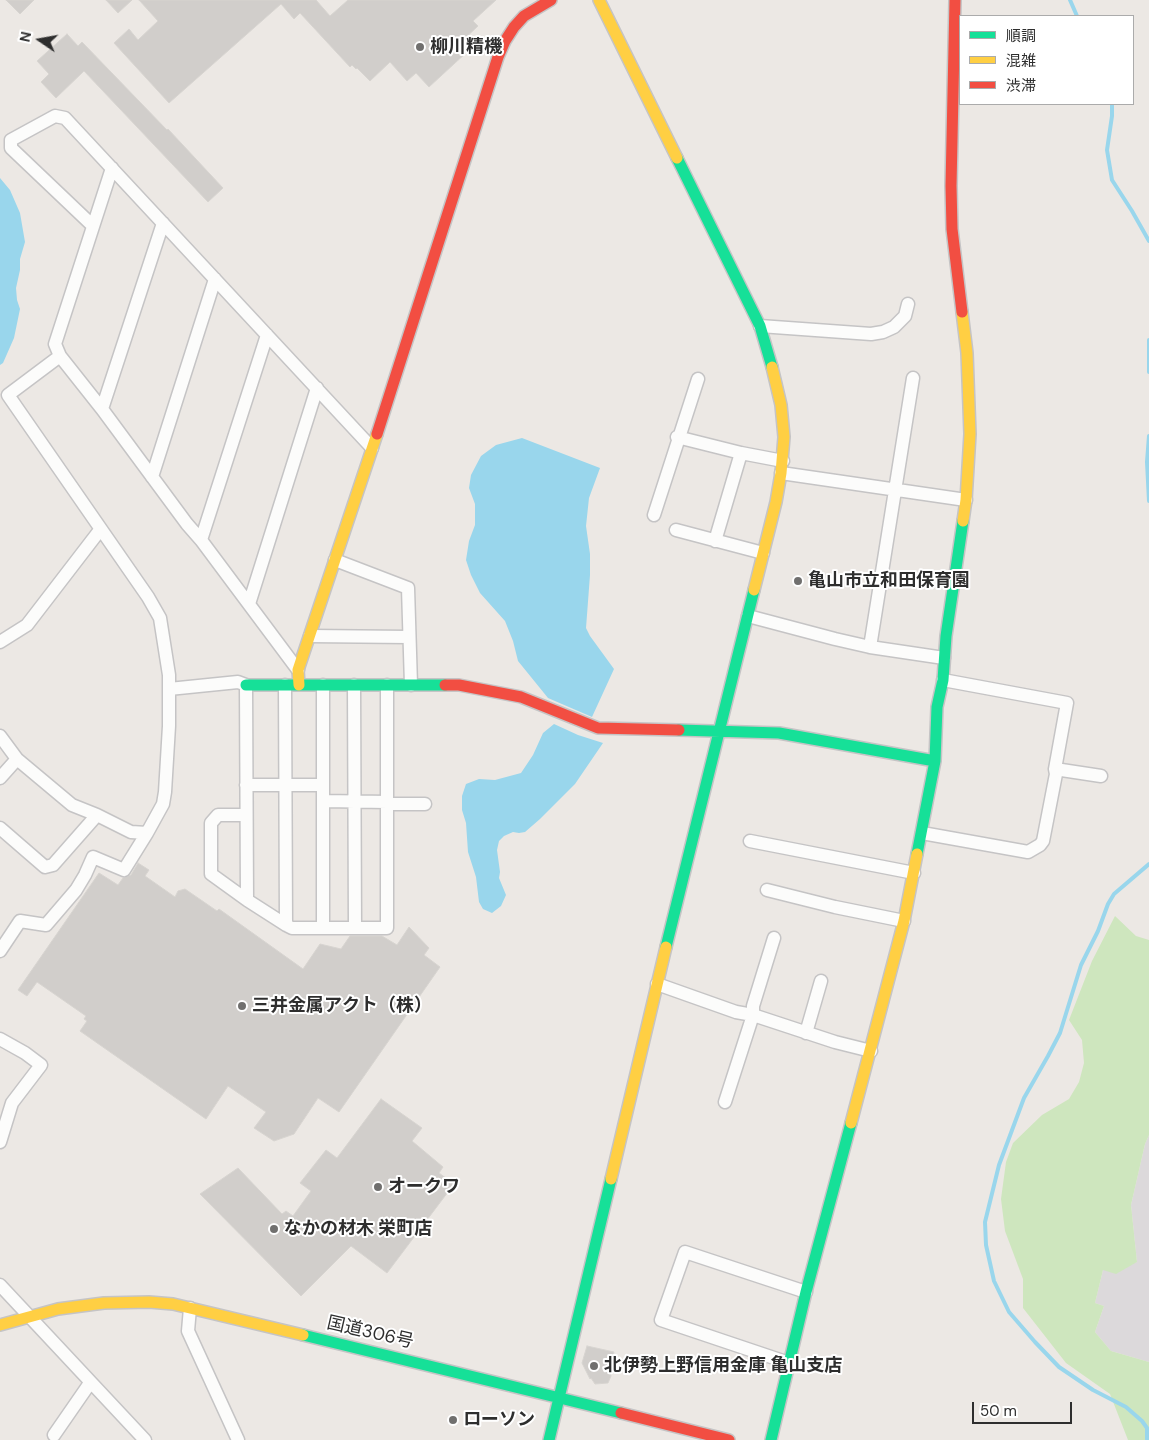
<!DOCTYPE html>
<html>
<head>
<meta charset="utf-8">
<style>
	body { margin:0 }
	#map { position:relative; width:1149px; height:1440px; overflow:hidden; background:#ece8e4; font-family:"DM Sans","Noto Sans JP",sans-serif }
	canvas { display:block }
	.legend { position:absolute; left:959px; top:15px; width:175px; height:90px; box-sizing:border-box; background:#fff; border:1px solid #ababab; margin:0; padding:6px 9px; list-style:none; font-size:15px; color:#2e2e2e }
	.legend li { display:flex; align-items:center; gap:10px; height:25px }
	.legend b { width:25px; border:1px solid #ababab }
	.north { position:absolute; left:15px; top:15px; width:50px; height:50px; -webkit-text-stroke:4px #fff; paint-order:stroke; rotate:282deg; font-size:14px; font-weight:700; line-height:20px; text-align:center; color:#2e2e2e }
	.north::after { content:''; display:block; margin:auto; width:18px; height:22px; background:#2e2e2e; clip-path:polygon(50% 0,100% 100%,50% 72%,0 100%) }
	.scale { position:absolute; left:972px; top:1402px; width:100px; height:22px; box-sizing:border-box; border:2px solid #2e2e2e; border-top:0; padding-left:6px; font-size:15px; line-height:18px; white-space:nowrap; color:#2e2e2e; -webkit-text-stroke:4px #fff; paint-order:stroke }
</style>
</head>
<body>
<div id="map">
<canvas width="1149" height="1440"></canvas>
<ul class="legend">
<li><b style="height:6px;background:#16e098"></b>順調</li>
<li><b style="height:6px;background:#ffcf43"></b>混雑</li>
<li><b style="height:6px;background:#f24e42"></b>渋滞</li>
</ul>
<div class="north">N</div>
<div class="scale">50 m</div>
</div>
<script>
const ctx = document.querySelector('canvas').getContext('2d');
ctx.lineJoin = 'round';
function fillPath(path, color) { ctx.fillStyle = color; ctx.fill(path, 'evenodd'); }
const toPath = rows => new Path2D(rows.map(r => 'M' + r).join(''));
function strokePath(path, color, width, dash) { ctx.strokeStyle = color; ctx.lineWidth = width; ctx.lineCap = dash ? 'butt' : 'round'; ctx.setLineDash(dash || []); ctx.stroke(path); }
function write(font, color, halo, rows, align = 'center') {
  ctx.font = font + ' "DM Sans","Noto Sans JP",sans-serif'; ctx.lineWidth = 4; ctx.setLineDash([]); ctx.textBaseline = 'middle'; ctx.strokeStyle = halo; ctx.fillStyle = color; for (const [text, x, y, turn = 0] of rows) {
    ctx.save(); ctx.translate(x, y); ctx.rotate((+turn || 0) * Math.PI / 180); ctx.textAlign = isNaN(turn) ? turn : align; if (halo) ctx.strokeText(text, 0, 0); ctx.fillText(text, 0, 0); ctx.restore();
  }
}
const industrial = toPath([
	[1149,1135,1149,1362,1111,1351,1095,1332,1104,1306,1095,1303,1103,1270,1137,1262,1131,1205,1145,1144]
]);
const green = toPath([
	[1115,916,1136,936,1149,940,1149,1135,1145,1144,1131,1205,1137,1262,1116,1274,1103,1270,1095,1303,1104,1306,1095,1332,1111,1351,1149,1362,1149,1440,1128,1440,1110,1394,1066,1363,1023,1308,1023,1279,1005,1231,1001,1199,1006,1162,1013,1143,1042,1115,1069,1099,1079,1082,1084,1063,1082,1040,1069,1020,1092,961]
]);
const water = toPath([
	[0,178,10,190,20,213,25,242,20,259,20,270,16,288,17,300,20,309,14,338,3,363,0,365],
	[522,438,600,468,589,498,586,526,590,554,590,575,586,628,590,636,614,669,592,717,548,698,518,661,513,641,505,621,480,593,471,575,466,560,469,541,475,525,475,504,469,488,471,475,481,456,496,445],
	[554,724,578,735,603,743,575,784,540,819,525,832,519,833,513,832,504,836,499,841,497,850,500,872,499,878,506,895,501,906,492,913,483,909,479,902,476,877,468,852,466,823,462,810,462,796,466,784,479,779,495,780,521,773,533,755,543,733]
]);
const stream = toPath([
	[1070,0,1077,16],
	[1112,104,1112,116,1107,150,1112,180,1132,211,1149,241],
	[1149,340,1149,372],
	[1149,436,1147,462,1149,501],
	[1147,1439,1147,1428,1142,1421,1126,1407,1093,1390,1059,1367,1035,1342,1009,1312,994,1281,986,1245,985,1222,999,1165,1024,1098,1048,1056,1060,1033,1081,965,1098,931,1108,904,1114,894,1149,864]
]);
const building = toPath([
	[6,0,34,0,20,14,6,0],
	[106,0,132,0,118,13,106,0],
	[139,0,316,0,330,16,348,0,496,0,473,21,478,26,460,43,467,52,429,87,416,73,407,81,390,62,370,81,357,68,356,69,352,65,350,67,300,13,294,19,281,4,169,103,114,43,129,29,138,40,158,21,139,0],
	[67,34,78,46,82,42,167,130,168,129,223,188,208,202,84,71,56,98,41,82,49,74,37,61,67,34],
	[138,863,149,870,145,876,175,897,178,891,185,889,217,911,219,909,303,969,320,944,341,949,350,936,382,936,397,945,409,927,429,948,424,955,440,967,339,1112,318,1098,294,1134,274,1141,254,1128,266,1112,228,1086,206,1119,80,1031,87,1021,84,1019,86,1016,37,982,27,996,18,990,99,873,118,885,123,878,131,875,138,863],
	[381,1099,422,1128,412,1141,443,1167,439,1173,454,1184,387,1273,351,1246,301,1296,200,1194,238,1168,282,1214,286,1211,293,1216,311,1191,300,1183,326,1150,337,1158,381,1099],
	[587,1346,614,1352,610,1369,611,1376,608,1383,595,1384,591,1378,590,1379,582,1363,587,1346]
]);
const street = toPath([
	[112,168,55,344,60,356,102,409,187,524,201,540,298,670],
	[93,226,11,148,11,140,55,116,65,118,372,448],
	[760,326,871,334,883,332,894,327,905,316,908,304],
	[60,356,8,395,148,597,160,618,169,675,169,726,165,792,163,804,147,833,131,832,97,815],
	[102,409,163,223],
	[677,437,741,453,783,461],
	[781,473,966,500],
	[152,477,215,279],
	[654,515,698,379],
	[676,530,763,553],
	[201,540,267,335],
	[715,541,741,453],
	[335,560,408,588,411,685],
	[249,604,317,388],
	[748,616,835,639,870,647,944,658],
	[310,636,409,637],
	[0,642,27,625,100,530],
	[870,647,913,378],
	[285,685,286,925,292,928,387,928,387,685],
	[354,685,355,928],
	[169,689,238,682,246,685,247,900,286,925],
	[0,736,17,759,72,805,97,815,53,865,45,867,0,828],
	[1055,769,1101,776],
	[0,778,17,759],
	[246,785,323,785],
	[324,801,387,802],
	[387,804,425,804],
	[246,815,218,815,211,823,211,874,247,900],
	[922,833,1028,852,1040,845,1043,841,1056,774,1055,769,1067,703,943,680],
	[750,841,914,873],
	[767,890,835,907,904,921],
	[323,928,323,685],
	[0,951,20,921,46,925,76,890,85,875,93,857,124,870,147,833],
	[657,984,736,1012,753,1015,835,1042,871,1051],
	[806,1033,821,981],
	[0,1039,25,1053,41,1065,12,1103,0,1142],
	[725,1102,753,1015,753,1006,774,938],
	[0,1285,145,1440],
	[190,1308,188,1331,238,1440],
	[789,1363,661,1320,685,1252,806,1292],
	[54,1435,90,1383]
]);
const fast = toPath([
	[677,158,760,326,772,367],
	[246,685,445,685],
	[679,730,779,733,935,761],
	[917,854,935,761,937,707,943,680,946,636,963,521],
	[666,947,754,590],
	[303,1335,621,1413],
	[549,1440,611,1179],
	[771,1440,806,1292,851,1123]
]);
const slow = toPath([
	[599,0,677,158],
	[962,312,967,353,970,434,966,500,963,521],
	[754,590,776,502,781,473,784,437,781,405,772,367],
	[299,685,298,670,377,434],
	[851,1123,904,921,917,854],
	[611,1179,666,947],
	[0,1325,58,1309,104,1303,149,1302,173,1304,303,1335]
]);
const jam = toPath([
	[955,0,951,186,952,229,962,312],
	[377,434,498,57,505,41,514,27,524,16,551,0],
	[445,685,459,685,521,697,598,728,679,730],
	[621,1413,729,1440]
]);
const markers = [
	[420,47,5,"#706f6e"],
	[798,581,5,"#706f6e"],
	[242,1006,5,"#706f6e"],
	[378,1187,5,"#706f6e"],
	[274,1229,5,"#706f6e"],
	[594,1366,5,"#706f6e"],
	[453,1420,5,"#706f6e"]
];
const poiNames = [
	["柳川精機",430,47],
	["亀山市立和田保育園",808,581],
	["三井金属アクト（株）",252,1006],
	["オークワ",388,1187],
	["なかの材木 栄町店",284,1229],
	["北伊勢上野信用金庫 亀山支店",604,1366],
	["ローソン",463,1420]
];
const streetNames = [
	["国道306号",370,1333,13]
];
fillPath(industrial, '#dcd9db');
fillPath(green, '#cee6be');
fillPath(water, '#99d6ec');
strokePath(stream, '#99d6ec', 4);
fillPath(building, '#d1cecb');
strokePath(building, '#d7d4d0', 1);
strokePath(street, '#c5c4c5', 15);
strokePath(fast, '#c5c4c5', 14);
strokePath(slow, '#c5c4c5', 14);
strokePath(jam, '#c5c4c5', 14);
strokePath(street, '#fcfcfb', 12);
strokePath(fast, '#16e098', 11);
strokePath(slow, '#ffcf43', 11);
strokePath(jam, '#f24e42', 11);
for (const [x, y, r, color] of markers) { const dot = new Path2D(); dot.arc(x, y, r, 0, 2 * Math.PI); ctx.fillStyle = color; ctx.fill(dot); strokePath(dot, '#fff', 2); }
write('bold 18px', '#2e2e2e', '#fff', poiNames, 'left');
write('18px', '#2e2e2e', '#fff', streetNames);
</script>
</body>
</html>
